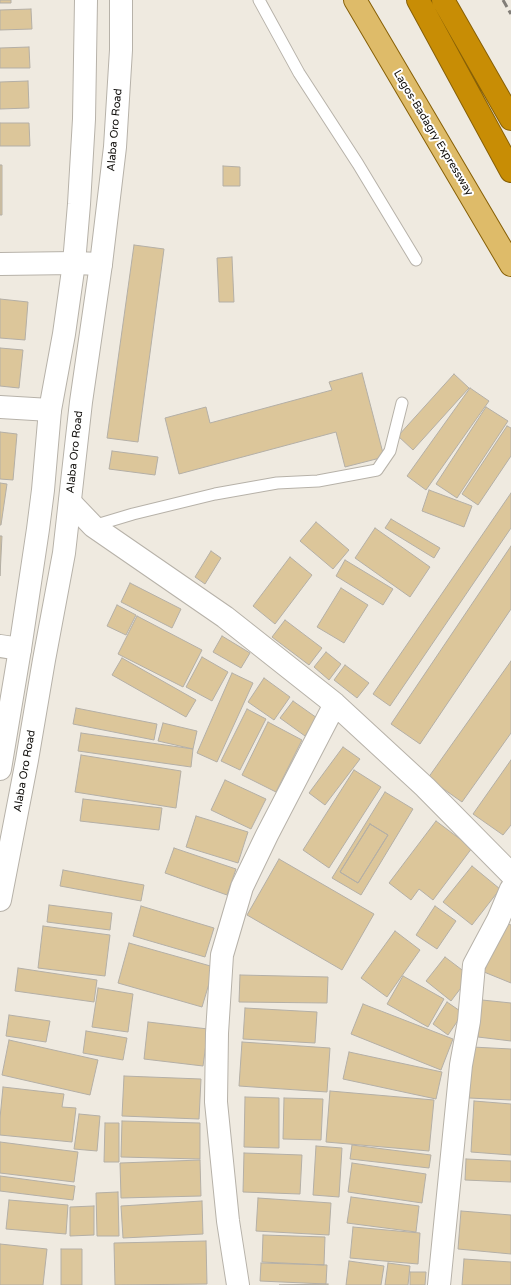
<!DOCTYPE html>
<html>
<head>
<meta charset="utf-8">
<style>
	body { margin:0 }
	canvas { display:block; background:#efeae0 }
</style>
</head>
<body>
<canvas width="511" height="1285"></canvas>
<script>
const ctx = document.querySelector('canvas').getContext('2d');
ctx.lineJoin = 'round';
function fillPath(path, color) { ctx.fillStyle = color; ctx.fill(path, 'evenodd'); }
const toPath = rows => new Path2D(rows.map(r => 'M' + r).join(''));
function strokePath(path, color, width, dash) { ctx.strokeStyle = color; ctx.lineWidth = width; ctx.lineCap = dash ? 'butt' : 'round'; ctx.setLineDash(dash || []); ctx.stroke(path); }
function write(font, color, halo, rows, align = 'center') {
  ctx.font = font + ' "Varela Round",sans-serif'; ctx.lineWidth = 4; ctx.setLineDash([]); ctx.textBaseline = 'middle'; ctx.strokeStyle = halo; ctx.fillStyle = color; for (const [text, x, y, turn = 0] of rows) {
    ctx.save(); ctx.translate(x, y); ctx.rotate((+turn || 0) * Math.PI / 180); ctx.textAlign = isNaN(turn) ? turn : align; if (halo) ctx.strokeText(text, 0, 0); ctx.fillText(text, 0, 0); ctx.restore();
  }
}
const building = toPath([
	[0,0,11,0,11,3,0,3,0,0],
	[31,9,32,29,0,30,0,10,31,9],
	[29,47,30,68,0,68,0,48,29,47],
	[28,81,29,108,0,109,0,82,28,81],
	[0,123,29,123,30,146,0,146,0,123],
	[0,165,2,165,2,215,0,215,0,165],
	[223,166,240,167,240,186,223,186,223,166],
	[134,245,164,249,138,442,107,438,134,245],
	[232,257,234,302,219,302,217,258,232,257],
	[0,299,28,302,25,340,0,338,0,299],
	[0,348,23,350,19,388,0,386,0,348],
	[362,373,384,457,345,467,336,432,179,474,165,418,206,407,210,423,332,390,329,382,362,373],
	[454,374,469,388,413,450,398,436,454,374],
	[470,388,489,401,426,490,407,476,470,388],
	[486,407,508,421,457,498,436,484,486,407],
	[507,426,511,428,511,456,478,505,462,494,507,426],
	[0,432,17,434,13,480,0,479,0,432],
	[112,451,158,457,155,475,109,469,112,451],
	[0,483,7,484,1,525,0,525,0,483],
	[429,490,472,506,464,527,422,511,429,490],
	[511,493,511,528,390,706,373,694,511,493],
	[391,519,440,548,434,558,385,528,391,519],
	[316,522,349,550,333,569,300,541,316,522],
	[375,528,430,567,410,597,355,558,375,528],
	[0,536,2,536,0,576,0,536],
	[511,546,511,609,420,744,391,724,511,546],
	[211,551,221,558,205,584,195,577,211,551],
	[290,557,312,575,275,624,253,606,290,557],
	[345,560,393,589,383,605,336,576,345,560],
	[130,583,181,609,172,628,121,602,130,583],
	[341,588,368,605,344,643,317,627,341,588],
	[117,605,136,615,126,635,107,626,117,605],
	[137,616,202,650,183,687,118,654,137,616],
	[285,620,322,648,309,665,272,637,285,620],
	[222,636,250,653,241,668,213,652,222,636],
	[326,652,341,664,329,680,314,667,326,652],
	[202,657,228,672,212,701,186,687,202,657],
	[122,658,196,700,186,717,112,675,122,658],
	[511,661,511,733,462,802,428,778,511,661],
	[345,665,369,683,357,698,334,680,345,665],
	[232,673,253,683,217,762,197,753,232,673],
	[264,678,290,697,274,720,248,702,264,678],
	[293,701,317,718,305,736,280,718,293,701],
	[76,708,157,724,154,740,73,724,76,708],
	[247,709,266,719,240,770,221,761,247,709],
	[268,722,302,740,276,792,242,775,268,722],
	[163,723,197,731,193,749,158,741,163,723],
	[81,733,193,749,191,767,78,751,81,733],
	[343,747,360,759,325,805,309,793,343,747],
	[81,755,181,771,176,808,75,792,81,755],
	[511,760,511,825,503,835,473,814,511,760],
	[354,770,381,787,329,868,303,850,354,770],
	[225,780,266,799,251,829,211,810,225,780],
	[385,792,413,809,361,895,332,878,385,792],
	[370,824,388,835,358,883,340,872,370,824],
	[83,799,162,808,159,830,80,821,83,799],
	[196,816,248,832,238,863,186,847,196,816],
	[436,821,472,848,433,900,419,889,411,900,389,883,436,821],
	[370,824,388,835,358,883,340,872,370,824],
	[174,848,236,869,227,895,165,873,174,848],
	[279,859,374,914,342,970,247,915,279,859],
	[472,866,500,889,472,925,443,902,472,866],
	[63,870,144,885,141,901,60,886,63,870],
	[49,905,112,913,110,930,47,922,49,905],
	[141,906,214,928,205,957,133,936,141,906],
	[435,906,456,921,437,949,416,935,435,906],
	[503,922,511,925,511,983,484,972,503,922],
	[43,926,110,935,105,976,38,968,43,926],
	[395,931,420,950,387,997,361,978,395,931],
	[129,943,214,967,202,1007,118,983,129,943],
	[445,957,470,976,451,1001,426,981,445,957],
	[18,968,97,980,94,1002,15,991,18,968],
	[240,975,328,977,327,1003,239,1002,240,975],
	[403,976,444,999,428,1027,387,1004,403,976],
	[98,988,133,994,128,1032,92,1027,98,988],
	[482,1000,511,1003,511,1041,478,1037,482,1000],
	[447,1002,463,1013,448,1035,433,1024,447,1002],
	[363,1004,453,1039,441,1070,351,1034,363,1004],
	[245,1008,317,1012,315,1043,243,1039,245,1008],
	[9,1015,50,1021,46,1042,6,1036,9,1015],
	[148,1022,208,1029,203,1066,144,1059,148,1022],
	[86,1031,127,1038,123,1060,83,1053,86,1031],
	[9,1040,98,1060,90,1095,2,1075,9,1040],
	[242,1042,330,1048,327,1092,239,1086,242,1042],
	[472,1047,511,1049,511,1100,469,1098,472,1047],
	[349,1052,442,1072,436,1099,343,1079,349,1052],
	[124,1076,201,1079,199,1119,122,1116,124,1076],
	[3,1087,64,1094,62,1107,76,1108,72,1142,0,1135,0,1118,3,1087],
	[330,1091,434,1100,429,1151,326,1142,330,1091],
	[245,1097,279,1098,279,1148,244,1147,245,1097],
	[284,1098,323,1099,321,1140,283,1139,284,1098],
	[474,1101,511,1104,511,1155,471,1152,474,1101],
	[79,1114,100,1116,97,1151,74,1149,79,1114],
	[122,1121,200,1123,200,1159,121,1157,122,1121],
	[105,1123,119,1123,119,1162,104,1162,105,1123],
	[0,1142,78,1152,74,1182,0,1173,0,1142],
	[352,1145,431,1155,429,1168,350,1159,352,1145],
	[316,1146,342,1148,339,1197,313,1195,316,1146],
	[244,1153,302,1155,300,1194,243,1192,244,1153],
	[466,1159,511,1161,511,1182,465,1180,466,1159],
	[200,1160,201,1196,121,1198,120,1163,200,1160],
	[352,1163,426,1174,422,1203,348,1192,352,1163],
	[0,1176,75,1186,73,1200,0,1191,0,1176],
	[118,1192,119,1236,97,1236,96,1193,118,1192],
	[351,1197,419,1206,416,1232,347,1223,351,1197],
	[258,1198,331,1203,329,1235,256,1231,258,1198],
	[9,1200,68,1205,66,1234,6,1229,9,1200],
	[202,1201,203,1234,123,1238,121,1206,202,1201],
	[94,1206,94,1235,70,1236,70,1207,94,1206],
	[461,1211,511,1215,511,1254,458,1249,461,1211],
	[353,1227,420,1233,418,1264,350,1258,353,1227],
	[263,1235,325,1237,324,1265,262,1262,263,1235],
	[206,1241,207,1284,115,1285,114,1243,206,1241],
	[0,1244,47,1249,43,1285,0,1285,0,1244],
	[61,1249,82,1249,82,1285,61,1285,61,1249],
	[464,1259,511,1262,511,1285,462,1285,464,1259],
	[349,1261,384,1266,381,1285,346,1285,349,1261],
	[261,1263,327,1265,326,1284,260,1281,261,1263],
	[388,1263,410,1266,408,1285,385,1285,388,1263],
	[410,1272,426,1272,425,1285,410,1285,410,1272],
	[328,1284,328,1285,279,1285,328,1284]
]);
const service = toPath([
	[259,0,299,73,358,164,416,260],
	[93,526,133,514,215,494,277,483,318,481,377,470,390,451,402,403]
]);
const minor = toPath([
	[0,264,74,263,101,264],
	[0,407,50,410],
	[70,502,93,526,225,617,335,704,425,787,511,874],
	[0,646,20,649],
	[238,1285,228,1221,216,1102,217,1033,222,955,242,887,267,835,335,704],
	[439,1285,461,1065,469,1021,474,965,498,920,511,889]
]);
const secondary = toPath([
	[0,769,20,649,38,529,43,490,50,410,64,334,74,263,79,204,84,119,86,0],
	[0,900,27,760,44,660,64,553,81,402,101,264,115,147,121,50,121,0]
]);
const primary = toPath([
	[355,0,511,265]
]);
const motorway = toPath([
	[418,0,511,171],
	[443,0,511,119]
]);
const rail = toPath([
	[503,0,511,14]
]);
const streetNames = [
	["Alaba Oro Road",115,130,-85],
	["Lagos-Badagry Expressway",433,133,59],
	["Alaba Oro Road",75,452,-84],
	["Alaba Oro Road",25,771,-80]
];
fillPath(building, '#dcc69a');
strokePath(building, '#b4afa6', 1);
strokePath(service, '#b7b2a9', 13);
strokePath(minor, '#b7b2a9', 24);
strokePath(secondary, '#b7b2a9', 24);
strokePath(primary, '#876007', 24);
strokePath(motorway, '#876007', 24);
strokePath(service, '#fff', 11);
strokePath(minor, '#fff', 22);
strokePath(secondary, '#fff', 22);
strokePath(primary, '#debb69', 22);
strokePath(motorway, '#c88d05', 22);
strokePath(rail, '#827e78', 3, [8, 4]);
write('11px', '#0f0d0a', '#fff', streetNames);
</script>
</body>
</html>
